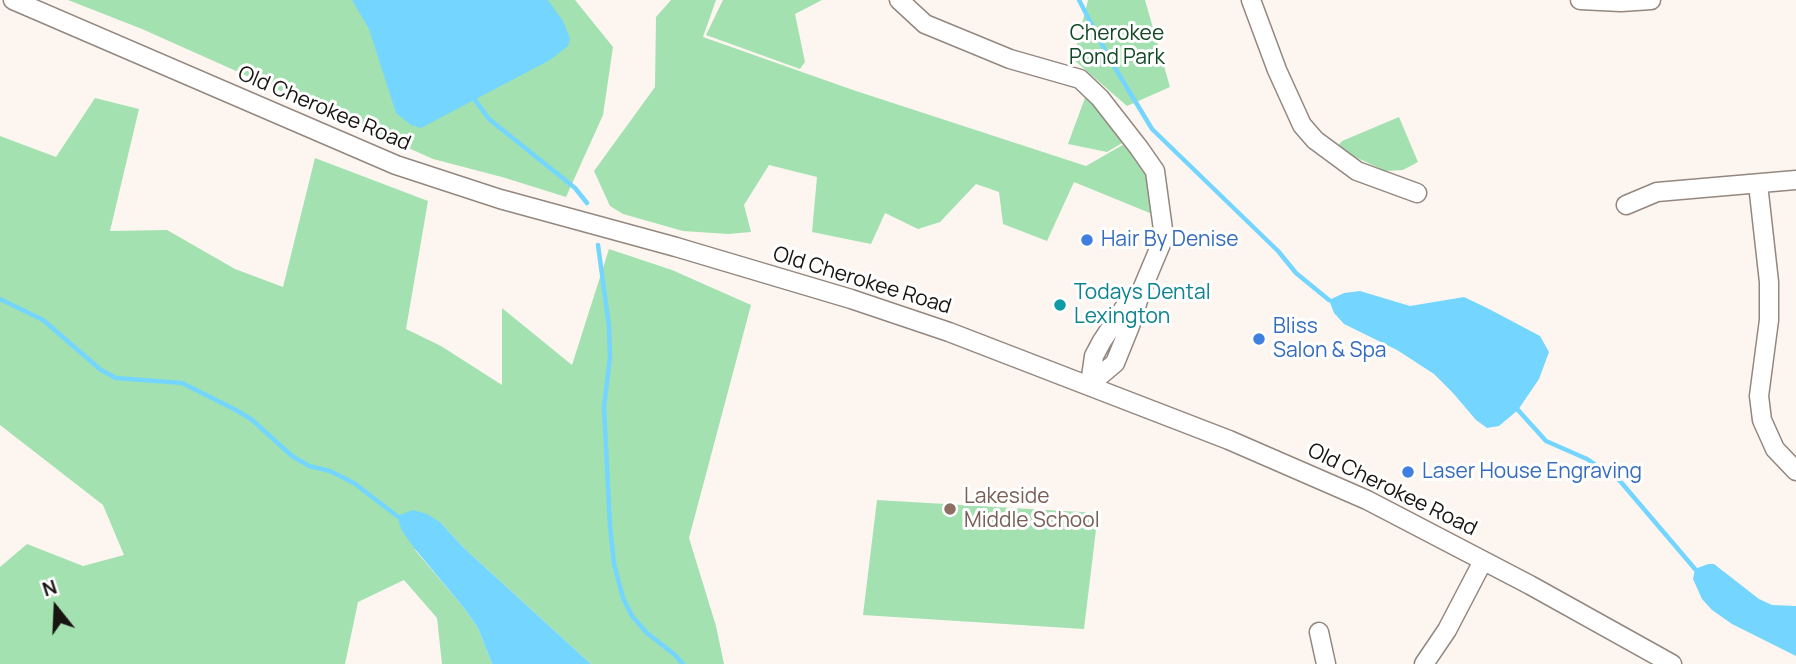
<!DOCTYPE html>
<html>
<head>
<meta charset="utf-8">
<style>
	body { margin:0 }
	#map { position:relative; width:1796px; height:664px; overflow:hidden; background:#fdf6f0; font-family:Manrope,sans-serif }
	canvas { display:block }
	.north { position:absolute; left:21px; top:573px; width:70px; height:70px; -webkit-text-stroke:5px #fff; paint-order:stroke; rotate:342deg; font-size:19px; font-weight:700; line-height:28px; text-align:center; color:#181411 }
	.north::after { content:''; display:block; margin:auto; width:24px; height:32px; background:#181411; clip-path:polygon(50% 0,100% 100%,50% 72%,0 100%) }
</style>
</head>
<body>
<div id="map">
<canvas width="1796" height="664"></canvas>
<div class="north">N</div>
</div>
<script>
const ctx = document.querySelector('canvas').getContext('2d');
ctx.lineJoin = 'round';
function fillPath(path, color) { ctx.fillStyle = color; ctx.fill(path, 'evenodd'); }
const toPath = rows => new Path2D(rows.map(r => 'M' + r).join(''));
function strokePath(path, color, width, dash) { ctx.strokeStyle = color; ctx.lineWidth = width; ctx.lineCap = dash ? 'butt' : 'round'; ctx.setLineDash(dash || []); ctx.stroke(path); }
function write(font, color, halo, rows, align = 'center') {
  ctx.font = font + ' Manrope,sans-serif'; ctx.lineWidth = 6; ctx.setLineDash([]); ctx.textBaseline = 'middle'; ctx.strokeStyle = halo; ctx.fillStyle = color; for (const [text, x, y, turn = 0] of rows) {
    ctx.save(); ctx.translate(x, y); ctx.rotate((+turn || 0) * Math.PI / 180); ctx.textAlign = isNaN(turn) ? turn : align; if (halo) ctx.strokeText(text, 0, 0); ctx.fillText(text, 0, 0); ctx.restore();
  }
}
const green = toPath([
	[68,0,575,0,613,47,603,115,566,197,502,177,433,159,142,29],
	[671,0,716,0,703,37,853,90,1086,166,1133,139,1139,148,1162,218,1074,182,1047,241,1003,224,999,192,976,184,940,222,918,229,885,213,871,244,812,232,817,177,769,165,744,205,751,232,728,234,683,231,623,214,610,206,594,171,655,87,656,17],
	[723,0,822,0,795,14,805,62,800,69,706,35],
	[1088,0,1145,0,1170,87,1127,106,1073,59],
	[1086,95,1129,139,1107,152,1068,144],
	[95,98,139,109,110,231,167,230,235,269,283,287,315,158,428,201,406,329,441,346,502,385,502,308,572,365,609,249,672,270,751,305,689,538,716,626,724,664,591,664,464,548,441,523,415,550,464,608,478,628,492,664,442,664,437,618,404,580,358,602,345,664,0,664,0,567,27,544,83,566,124,555,103,505,0,425,0,136,56,157],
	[1399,117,1418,162,1403,170,1385,171,1336,148,1342,141],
	[877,500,1098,513,1084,629,863,615]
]);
const water = toPath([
	[352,0,548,0,563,21,570,38,568,46,550,60,421,128,411,125,396,113,369,29],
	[1360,291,1410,306,1464,297,1489,309,1540,336,1549,352,1539,379,1518,410,1499,426,1487,428,1476,420,1453,393,1434,374,1397,350,1344,324,1334,313,1329,300,1344,293],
	[413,510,427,514,441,523,464,548,591,664,492,664,478,628,464,608,415,549,402,531,397,516],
	[1708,564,1714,564,1759,599,1772,605,1796,606,1796,656,1732,624,1712,610,1702,599,1693,579,1695,569]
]);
const stream = toPath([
	[1079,0,1109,58,1152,129,1278,251,1296,273,1329,300],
	[475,100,489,119,575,188,587,203],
	[598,245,609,326,610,357,604,407,610,526,614,564,623,598,632,616,647,633,675,655,683,664],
	[0,299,43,320,101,370,116,378,182,383,234,409,251,419,292,456,309,466,330,471,354,483,397,516],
	[1518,410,1546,441,1587,459,1620,481,1695,569]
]);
const minor = toPath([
	[13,0,396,165,500,199,676,247,851,299,949,332,1229,440,1367,500,1530,585,1672,664],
	[899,0,925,24,1010,59,1080,79,1100,98,1139,148,1155,171,1164,237,1140,294,1130,326,1115,363,1090,384],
	[1251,0,1277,70,1302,125,1315,140,1357,171,1417,193],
	[1580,0,1621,2,1651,0],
	[1758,184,1769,282,1769,320,1759,396,1762,420,1775,449,1796,471],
	[1626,205,1657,192,1796,180],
	[1090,384,1094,356,1102,341,1126,305,1140,294],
	[1319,632,1326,664],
	[1424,664,1447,630,1483,561]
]);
const markers = [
	[1087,240,7,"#3f7fe0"],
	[1060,305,7,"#0f9aa8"],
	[1259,339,7,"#3f7fe0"],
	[1408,472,7,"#3f7fe0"],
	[950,509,7,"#8d6e63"]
];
const parkNames = [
	["Cherokee",1117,34],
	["Pond Park",1117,58]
];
const streetNames = [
	["Old Cherokee Road",324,109,23],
	["Old Cherokee Road",862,281,17],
	["Old Cherokee Road",1392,490,26]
];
const shopNames = [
	["Hair By Denise",1101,240],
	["Bliss",1273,327],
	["Salon & Spa",1273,351],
	["Laser House Engraving",1422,472]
];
const cultureNames = [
	["Todays Dental",1074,293],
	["Lexington",1074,317]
];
const educationNames = [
	["Lakeside",964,497],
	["Middle School",964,521]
];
fillPath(green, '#a3e1b0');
fillPath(water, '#74d5ff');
strokePath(stream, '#74d5ff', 4.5);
strokePath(minor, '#93877f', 21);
strokePath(minor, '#fff', 18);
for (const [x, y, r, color] of markers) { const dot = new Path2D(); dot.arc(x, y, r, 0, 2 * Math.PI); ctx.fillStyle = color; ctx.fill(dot); strokePath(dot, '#fff', 2.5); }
write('21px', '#134824', '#fff', parkNames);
write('21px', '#181411', '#fff', streetNames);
write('21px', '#366cbe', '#fff', shopNames, 'left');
write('21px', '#0d838f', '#fff', cultureNames, 'left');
write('21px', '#785e54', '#fff', educationNames, 'left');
</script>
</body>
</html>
